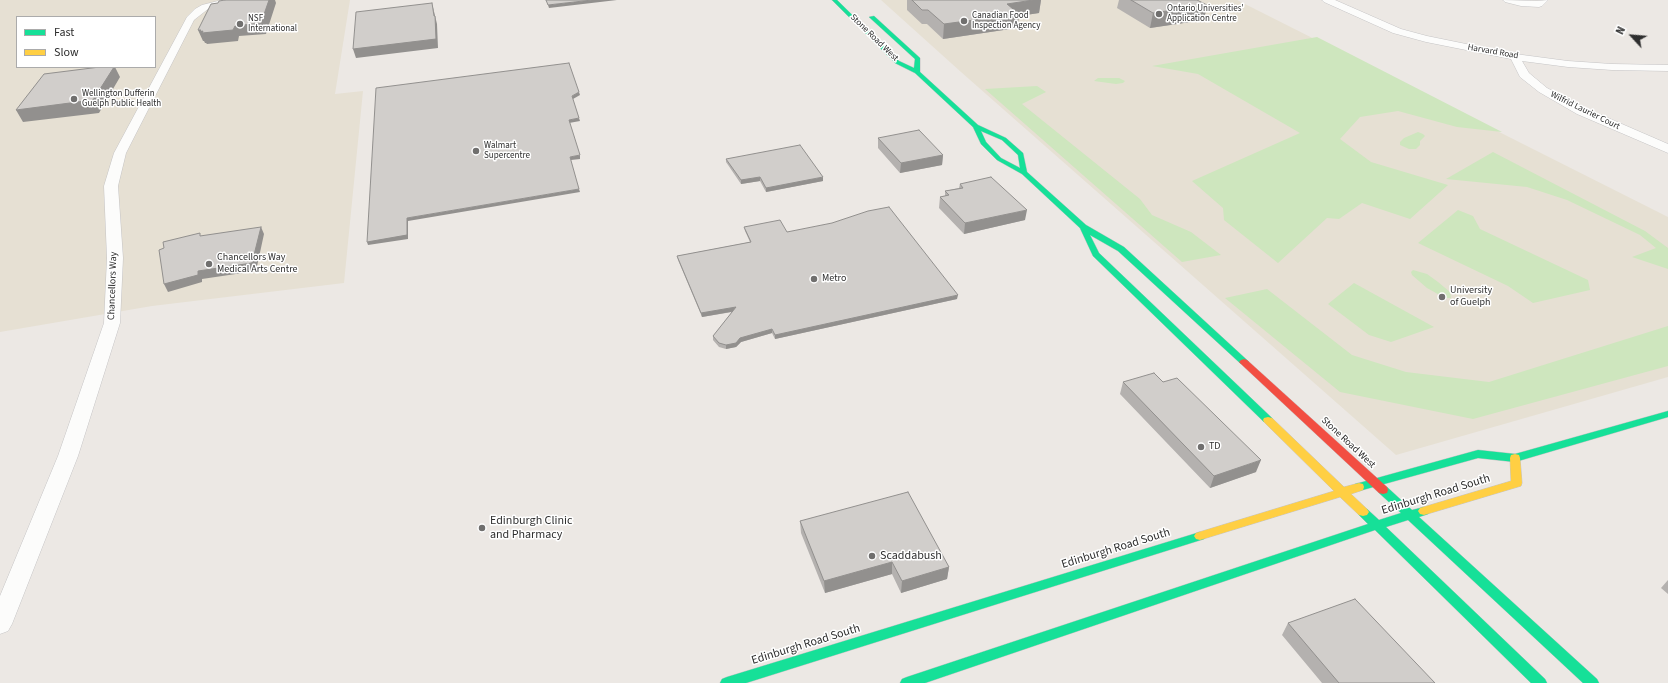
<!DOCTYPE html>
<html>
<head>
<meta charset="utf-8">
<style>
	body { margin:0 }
	#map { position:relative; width:1668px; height:683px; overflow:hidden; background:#ece8e4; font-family:"Source Sans 3",sans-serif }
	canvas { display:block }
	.legend { position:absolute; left:16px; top:16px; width:140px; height:52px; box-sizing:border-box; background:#fff; border:1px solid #ababab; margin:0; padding:5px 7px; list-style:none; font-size:12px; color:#2e2e2e }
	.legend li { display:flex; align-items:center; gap:8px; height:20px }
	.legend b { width:20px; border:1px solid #ababab }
	.north { position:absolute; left:1612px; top:16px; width:40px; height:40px; -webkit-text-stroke:3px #fff; paint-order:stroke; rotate:296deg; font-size:11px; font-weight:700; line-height:16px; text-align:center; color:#2e2e2e }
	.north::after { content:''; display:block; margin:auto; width:14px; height:18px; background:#2e2e2e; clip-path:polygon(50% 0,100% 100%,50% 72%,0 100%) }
</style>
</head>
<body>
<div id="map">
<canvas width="1668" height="683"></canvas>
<ul class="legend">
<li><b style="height:5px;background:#16e098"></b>Fast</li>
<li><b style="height:5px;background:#ffcf43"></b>Slow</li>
</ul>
<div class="north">N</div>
</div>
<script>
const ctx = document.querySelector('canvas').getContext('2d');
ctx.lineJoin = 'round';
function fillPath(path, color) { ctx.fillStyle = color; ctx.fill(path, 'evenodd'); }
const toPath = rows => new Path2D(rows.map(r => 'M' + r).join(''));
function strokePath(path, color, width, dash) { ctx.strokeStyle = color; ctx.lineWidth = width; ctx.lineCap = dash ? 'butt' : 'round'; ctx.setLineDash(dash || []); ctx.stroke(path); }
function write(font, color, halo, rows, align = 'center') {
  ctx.font = font + ' "Source Sans 3",sans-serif'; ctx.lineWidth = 3; ctx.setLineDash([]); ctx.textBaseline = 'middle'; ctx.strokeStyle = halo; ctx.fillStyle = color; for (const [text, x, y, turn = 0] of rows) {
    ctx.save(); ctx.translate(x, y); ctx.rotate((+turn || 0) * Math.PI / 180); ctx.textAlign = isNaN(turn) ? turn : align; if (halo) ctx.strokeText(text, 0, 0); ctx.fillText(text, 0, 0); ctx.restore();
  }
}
const education = toPath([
	[0,0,350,0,335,94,363,91,344,283,152,306,0,332],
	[17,17,155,17,155,67,17,67],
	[881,0,1237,0,1668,217,1668,377,1396,455,961,72]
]);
const green = toPath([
	[1317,37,1502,132,1457,127,1398,111,1360,117,1340,139,1371,162,1448,185,1410,219,1362,203,1339,219,1327,218,1278,263,1224,220,1223,208,1192,181,1300,133,1198,74,1152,66],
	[1098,78,1119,78,1125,81,1123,83,1116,84,1094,81],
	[1037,86,1046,92,1022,104,1140,199,1152,215,1191,232,1221,255,1182,262,985,89],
	[1418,132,1423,134,1425,136,1420,141,1420,145,1416,149,1409,149,1400,145,1400,142,1404,138],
	[1493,152,1645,231,1668,248,1668,269,1632,257,1656,248,1640,235,1567,200,1527,187,1446,179],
	[1458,210,1473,216,1480,229,1588,280,1590,290,1533,303,1508,286,1418,243],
	[1413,270,1427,274,1438,282,1450,292,1451,298,1445,298,1427,288,1412,275,1411,272],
	[1354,283,1434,327,1391,342,1369,335,1328,304],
	[1267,289,1352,355,1406,372,1489,382,1668,326,1668,366,1473,419,1340,392,1225,298]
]);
const street = toPath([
	[222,0,239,0,237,2,208,9,194,20,126,153,118,186,123,258,120,323,78,456,12,624,8,631,0,634,0,596,58,456,104,323,107,258,104,186,114,153,187,17,195,9,202,5,222,0],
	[1322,0,1335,0,1401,29,1427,36,1515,54,1568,61,1612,64,1668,65,1668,71,1612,70,1568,67,1522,61,1529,73,1547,88,1585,108,1668,144,1668,153,1577,114,1539,92,1520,77,1511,59,1426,42,1393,33,1324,2,1322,0],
	[1503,0,1537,1,1548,0,1542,6,1539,7,1521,6,1505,2,1503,0]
]);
const fast = toPath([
	[832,0,837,0,899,61,914,68,915,59,869,17,874,16,920,58,920,72,978,125,1006,138,1023,153,1027,172,1086,225,1124,247,1247,360,1249,362,1247,364,1241,364,1118,251,1090,235,1099,253,1272,418,1273,420,1272,422,1264,422,1093,256,1080,228,1022,174,997,160,981,144,973,127,915,73,895,63,832,0],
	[981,131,1002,140,1018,155,1020,168,1001,158,986,142,981,131],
	[1668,411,1668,417,1515,462,1478,458,1359,491,1355,490,1354,487,1355,484,1359,483,1478,450,1515,454,1668,411],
	[1383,486,1387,487,1412,510,1424,507,1428,508,1430,511,1428,514,1419,517,1597,679,1599,683,1583,683,1408,520,1386,527,1545,679,1547,683,1531,683,1375,530,925,683,900,683,902,679,907,677,1368,524,1359,515,1357,512,1359,509,1363,508,1367,509,1379,520,1401,513,1379,493,1378,490,1379,487,1383,486],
	[1200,532,1204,533,1206,536,1204,539,746,683,720,683,722,679,727,677,1200,532]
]);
const slow = toPath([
	[1268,417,1272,418,1344,487,1359,483,1363,484,1364,487,1363,490,1351,494,1367,509,1369,512,1367,515,1363,516,1359,515,1340,497,1200,540,1196,539,1194,536,1196,533,1334,491,1264,422,1263,420,1264,418,1268,417],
	[1515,454,1519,455,1520,458,1522,483,1521,486,1424,515,1420,514,1418,511,1420,508,1511,481,1510,458,1511,455,1515,454]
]);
const jam = toPath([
	[1244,359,1247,360,1387,487,1388,490,1387,493,1383,494,1379,493,1241,364,1239,362,1241,360,1244,359]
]);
const wall = toPath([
	[907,0,1041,0,1039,13,1019,16,1017,28,943,39,927,24,922,24,907,10],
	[1119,0,1197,0,1207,5,1204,20,1150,28,1117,8],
	[878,138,943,155,942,165,900,173,878,148],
	[726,159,823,181,766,192,760,181,741,184,726,162],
	[960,184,1025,220,964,234,939,208,940,197,945,196,945,191,959,188],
	[744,227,787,232,957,299,775,339,772,333,741,342,736,347,726,349,719,347,713,340,713,336,732,312,702,317,678,260,677,256,750,242,745,231],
	[1123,382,1256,472,1210,488,1120,394],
	[800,521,949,567,947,579,901,593,892,574,825,593,801,533],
	[1668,580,1668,594,1661,588],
	[1288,623,1435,683,1322,683,1282,635]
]);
const shadedWall = toPath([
	[269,0,275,0,276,3,266,34,239,36,238,41,207,44,206,43,205,43,204,41,203,41,198,30,235,26],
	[592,0,617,0,549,8,548,5],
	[1033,0,1041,0,1039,13,1019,16,1017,28,943,39,944,24,1007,4],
	[432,3,437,24,438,48,356,58,353,49,434,16],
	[1207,5,1204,20,1150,28,1153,13],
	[114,67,115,67,120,77,99,113,23,122,16,110],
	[579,92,580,95,573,99,572,96],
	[579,118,580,121,569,123,569,120],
	[580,155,580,159,571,160,570,157],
	[943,155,942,165,900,173,901,163],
	[760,177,760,181,741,184,741,180],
	[823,177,823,181,766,192,766,188],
	[579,189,580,192,408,221,408,239,368,245,367,242,407,218],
	[1027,210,1025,220,964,234,965,223],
	[261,227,264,234,256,271,202,279,202,282,168,292,164,284,198,271],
	[958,295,957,299,775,339,775,335],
	[736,307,736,311,702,317,701,313],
	[772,329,772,333,741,342,736,347,726,349,726,345,740,338],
	[1261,460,1256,472,1210,488,1214,476],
	[892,562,892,574,825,593,824,581],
	[949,567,947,579,901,593,902,581]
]);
const building = toPath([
	[225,0,269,0,261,23,235,26,233,30,202,33,203,31,200,32,201,30,198,30,211,4,218,3,219,1,225,0],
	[546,0,592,0,548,5,546,0],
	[912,0,1033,0,1007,4,1019,14,944,24,928,10,922,10,912,0],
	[1131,0,1197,0,1207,5,1153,13,1131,0],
	[432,3,434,16,435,16,436,39,353,49,356,12,432,3],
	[569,63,579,92,572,96,579,118,569,120,580,155,570,157,579,189,407,218,407,235,367,242,376,88,569,63],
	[100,67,114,67,93,100,16,110,44,74,100,67],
	[919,130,943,155,901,163,878,138,919,130],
	[800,145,823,177,766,188,760,177,741,180,726,159,800,145],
	[991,177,1027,210,965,223,940,197,949,195,945,191,963,188,960,184,991,177],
	[889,207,958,295,775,335,772,329,740,338,736,343,726,345,719,343,713,336,736,307,701,313,677,256,751,242,744,227,780,220,787,232,832,223,868,211,889,207],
	[261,227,252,263,198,271,198,275,164,284,159,250,164,248,163,242,200,233,200,236,261,227],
	[1154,373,1163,382,1177,378,1261,460,1214,476,1123,382,1154,373],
	[908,492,949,567,902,581,892,562,824,581,800,521,908,492],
	[1355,599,1435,683,1339,683,1288,623,1355,599]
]);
const markers = [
	[1159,14,4,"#706f6e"],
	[964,21,4,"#706f6e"],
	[240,24,4,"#706f6e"],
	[74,99,4,"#706f6e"],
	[476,151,4,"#706f6e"],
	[209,264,4,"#706f6e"],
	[814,279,4,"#706f6e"],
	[1442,297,4,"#706f6e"],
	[1201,447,4,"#706f6e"],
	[482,528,4,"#706f6e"],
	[872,556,4,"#706f6e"]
];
const farPoinames = [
	["Ontario Universities'",1167,9],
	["Application Centre",1167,19],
	["Canadian Food",972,16],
	["Inspection Agency",972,26],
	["NSF",248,19],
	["International",248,29],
	["Wellington Dufferin",82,94],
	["Guelph Public Health",82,104],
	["Walmart",484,146],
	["Supercentre",484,156]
];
const farStreetnames = [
	["Stone Road West",874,38,44],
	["Harvard Road",1493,52,10],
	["Wilfrid Laurier Court",1585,111,26]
];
const poiNames = [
	["Chancellors Way",217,258],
	["Medical Arts Centre",217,270],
	["Metro",822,279],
	["University",1450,291],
	["of Guelph",1450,303],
	["TD",1209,447]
];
const streetNames = [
	["Chancellors Way",113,286,-88],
	["Stone Road West",1348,443,43]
];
const nearStreetnames = [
	["Edinburgh Road South",1436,495,-17],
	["Edinburgh Road South",1116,549,-17],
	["Edinburgh Road South",806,645,-17]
];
const nearPoinames = [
	["Edinburgh Clinic",490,521],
	["and Pharmacy",490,535],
	["Scaddabush",880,556]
];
fillPath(education, '#e6e0d3');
fillPath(green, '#cee6be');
strokePath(street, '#c5c4c5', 1);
strokePath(fast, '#c5c4c5', 1);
strokePath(slow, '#c5c4c5', 1);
strokePath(jam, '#c5c4c5', 1);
fillPath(street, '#fcfcfb');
fillPath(fast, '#16e098');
fillPath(slow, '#ffcf43');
fillPath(jam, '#f24e42');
fillPath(wall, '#b4b1af');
fillPath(shadedWall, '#92908e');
fillPath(building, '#d1cecb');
strokePath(building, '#92908e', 1);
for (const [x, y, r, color] of markers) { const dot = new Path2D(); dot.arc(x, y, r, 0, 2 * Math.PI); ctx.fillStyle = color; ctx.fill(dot); strokePath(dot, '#fff', 1.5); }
write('9px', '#2e2e2e', '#fff', farPoinames, 'left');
write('9px', '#2e2e2e', '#fff', farStreetnames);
write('10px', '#2e2e2e', '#fff', poiNames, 'left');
write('10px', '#2e2e2e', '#fff', streetNames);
write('12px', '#2e2e2e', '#fff', nearStreetnames);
write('12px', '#2e2e2e', '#fff', nearPoinames, 'left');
</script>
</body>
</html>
